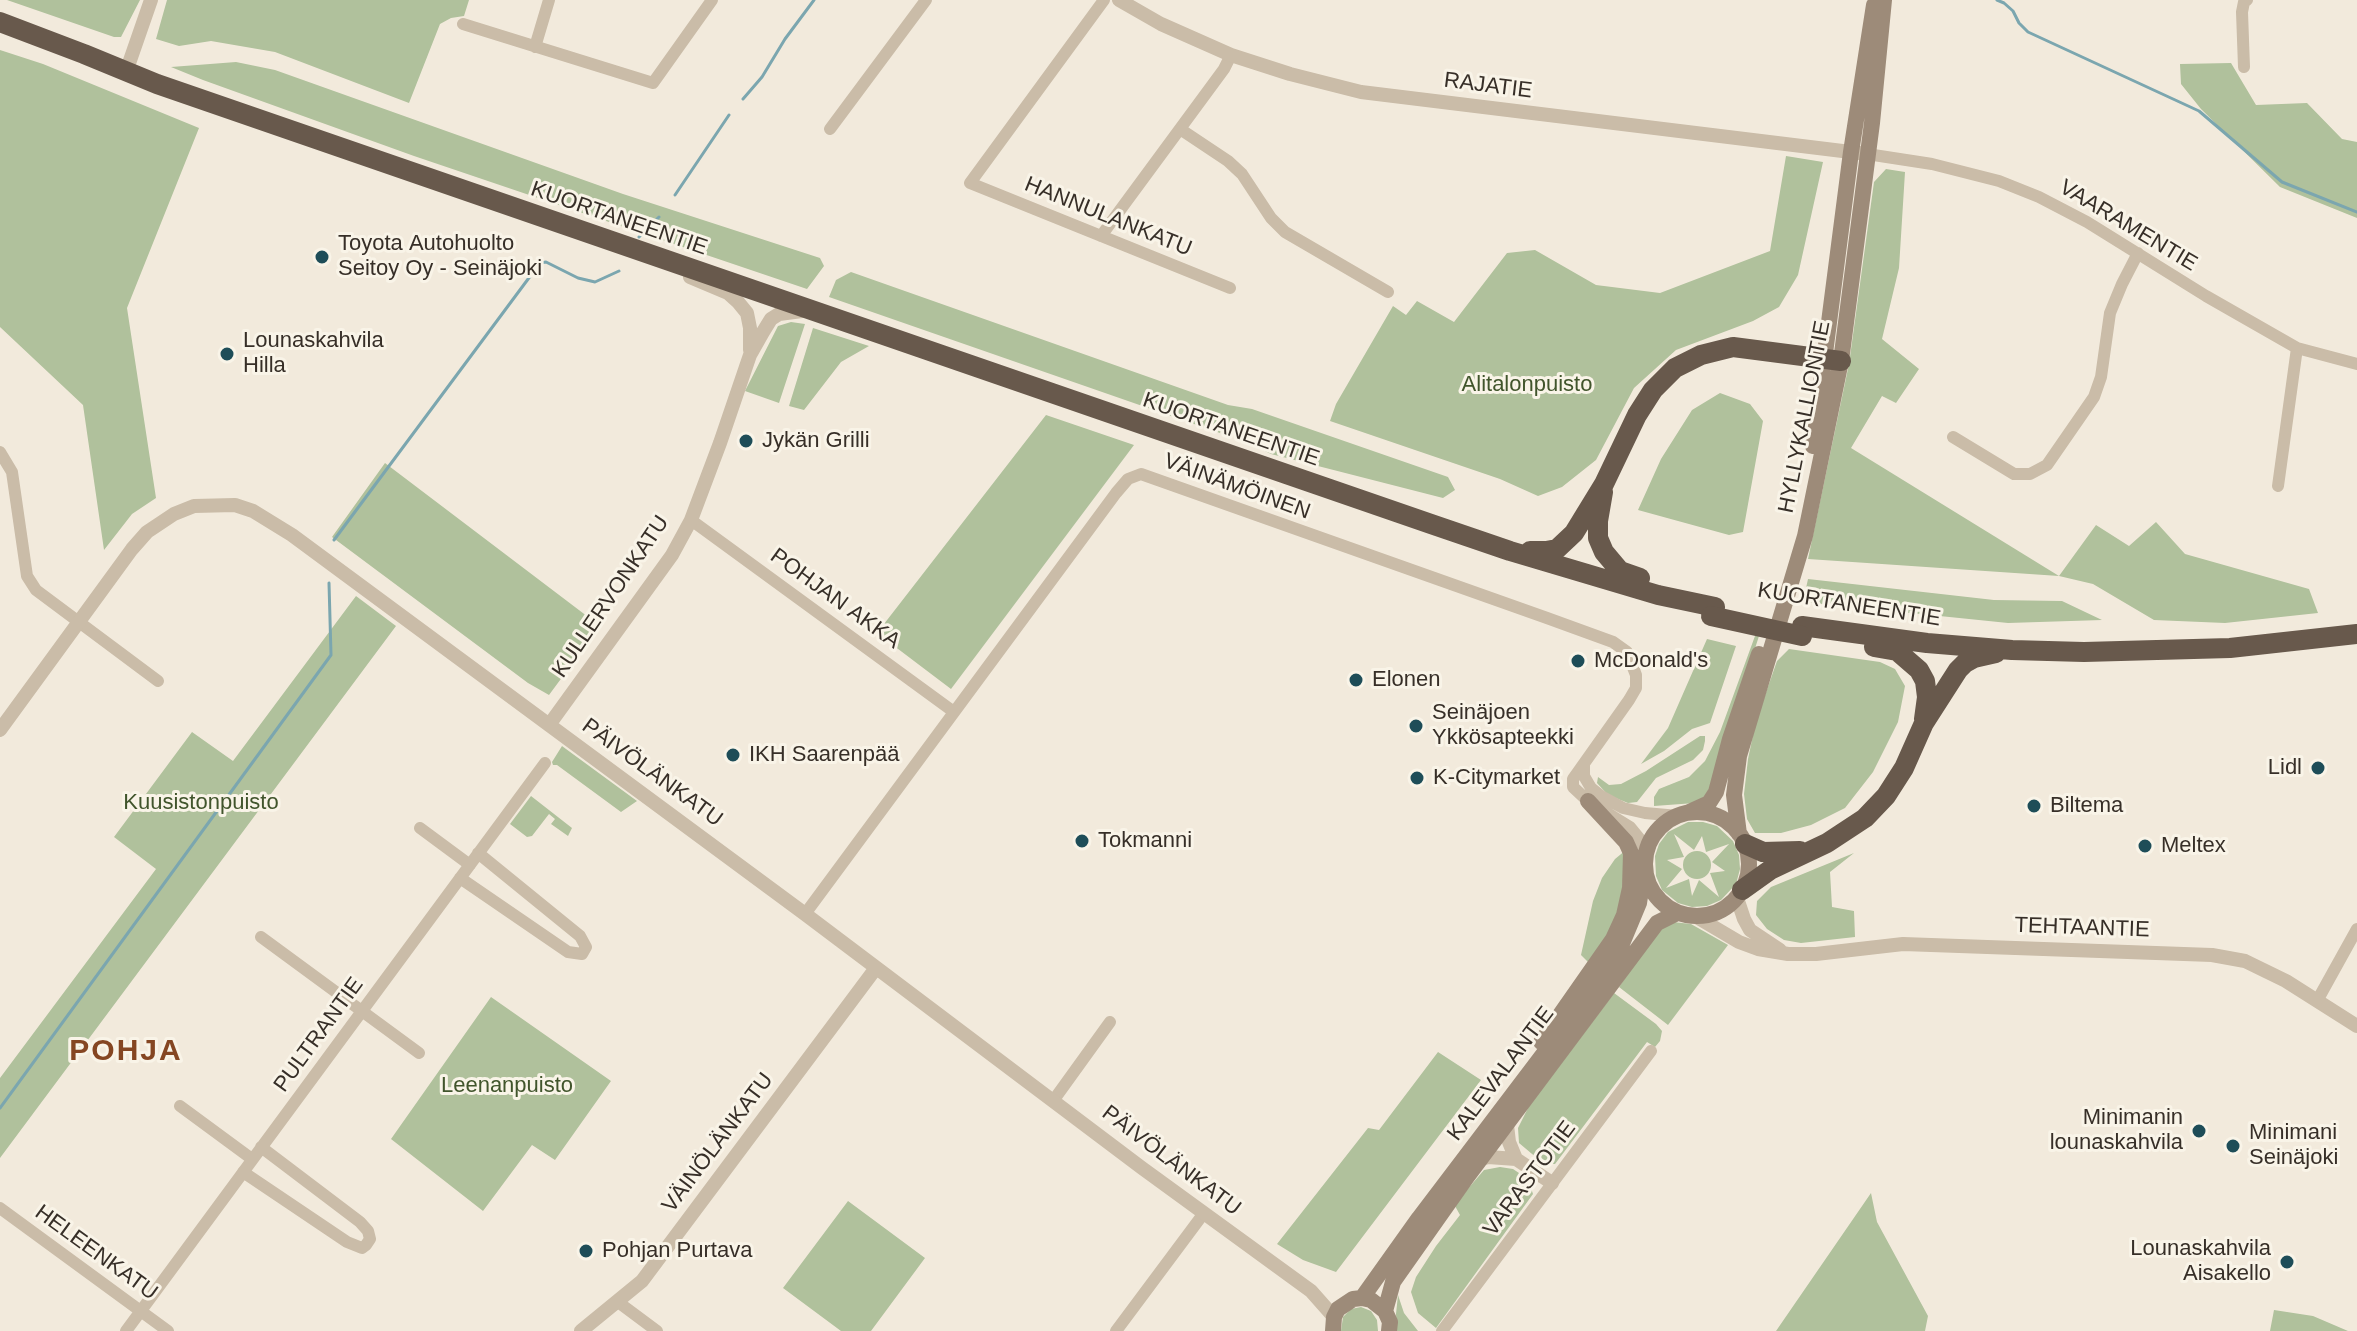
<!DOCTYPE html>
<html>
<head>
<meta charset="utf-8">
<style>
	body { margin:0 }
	canvas { display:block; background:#f2eadc }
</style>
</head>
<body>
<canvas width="2357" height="1331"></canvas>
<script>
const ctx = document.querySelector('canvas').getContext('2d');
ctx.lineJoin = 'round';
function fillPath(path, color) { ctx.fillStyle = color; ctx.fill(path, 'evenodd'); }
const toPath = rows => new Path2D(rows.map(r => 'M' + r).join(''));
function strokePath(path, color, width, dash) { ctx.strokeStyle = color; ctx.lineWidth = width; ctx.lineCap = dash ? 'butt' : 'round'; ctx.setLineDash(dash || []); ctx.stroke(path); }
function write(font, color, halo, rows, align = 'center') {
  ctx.font = font + ' Arial,sans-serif'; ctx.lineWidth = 6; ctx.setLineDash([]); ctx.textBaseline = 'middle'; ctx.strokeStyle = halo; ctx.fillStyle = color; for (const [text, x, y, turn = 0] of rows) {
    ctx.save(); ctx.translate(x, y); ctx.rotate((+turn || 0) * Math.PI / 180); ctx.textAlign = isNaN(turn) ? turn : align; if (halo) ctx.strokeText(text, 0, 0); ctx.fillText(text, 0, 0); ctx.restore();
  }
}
const green = toPath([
	[7,0,140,0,121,37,114,37],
	[167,0,469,0,464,16,451,18,440,24,409,103,275,52,211,41,179,46,156,39],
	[0,50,43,64,199,128,127,308,156,498,132,514,104,550,83,405,0,327],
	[236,62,275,70,623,194,820,258,824,266,807,289,414,156,203,80,171,67],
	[2231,63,2256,105,2307,103,2342,139,2357,142,2357,218,2280,187,2201,109,2181,84,2180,64],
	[1786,156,1823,162,1798,275,1779,307,1753,321,1676,350,1634,388,1596,460,1562,487,1538,496,1500,479,1330,421,1336,404,1393,306,1406,315,1417,301,1454,322,1507,253,1535,250,1596,285,1660,293,1770,251],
	[1886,169,1905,172,1899,268,1882,339,1919,369,1896,403,1882,396,1851,448,2059,576,2096,525,2129,546,2156,522,2185,554,2309,589,2318,613,2225,623,2154,620,2093,584,2059,576,1808,559,1849,364,1874,182],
	[851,272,1228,405,1252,409,1448,477,1455,490,1443,498,1271,454,1241,439,1223,424,1220,433,829,297,836,280],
	[791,322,805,324,779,403,745,391,778,326],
	[813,328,869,346,841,362,804,410,789,406],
	[1720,393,1750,404,1763,421,1743,532,1729,535,1638,510,1661,459,1692,410],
	[1046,415,1134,445,951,689,877,633],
	[385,463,600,626,549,695,528,683,332,537],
	[1808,579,1994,600,2062,601,2102,620,2008,623,1803,602],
	[356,596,396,626,0,1158,0,1078,156,869,114,837,192,732,233,761],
	[1755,636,1759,636,1711,785,1705,796,1695,803,1654,806,1654,797,1659,789,1689,777,1705,761,1720,732],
	[1707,639,1736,646,1710,723,1692,729,1664,751,1641,764,1668,728],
	[1789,649,1880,662,1895,669,1905,686,1898,722,1873,772,1845,808,1811,825,1781,833,1755,833,1747,819,1744,794,1748,759,1756,721,1777,661],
	[1700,736,1705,736,1705,741,1703,750,1693,760,1656,778,1637,802,1628,803,1608,795,1597,783,1598,777,1609,785,1621,784,1646,771],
	[562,746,566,749,637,801,621,812,557,765,553,765,552,762],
	[531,796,572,828,568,836,551,824,555,819,549,814,532,836,527,837,510,824],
	[1688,822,1703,822,1717,826,1733,841,1739,855,1740,869,1736,884,1721,900,1707,906,1692,907,1678,903,1662,890,1656,876,1655,856,1659,844,1668,832],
	[1674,834,1694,850,1702,836,1706,852,1729,844,1712,862,1725,871,1710,873,1719,897,1699,880,1692,896,1689,879,1666,888,1682,869,1667,860,1684,857],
	[1626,850,1620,911,1609,937,1589,963,1581,955,1593,901,1602,878,1615,859],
	'1683 865a14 14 0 1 1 28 0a14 14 0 1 1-28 0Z',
	[1854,853,1830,872,1832,907,1854,911,1855,937,1801,943,1784,940,1767,929,1756,915,1757,901,1771,887],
	[1673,922,1691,924,1728,945,1668,1025,1619,987,1658,930],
	[1614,993,1656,1024,1662,1031,1660,1041,1655,1047,1647,1042,1555,1164,1544,1164,1519,1143,1518,1128,1529,1106],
	[491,997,611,1081,555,1160,532,1145,483,1211,391,1139],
	[1438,1052,1481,1080,1336,1272,1303,1260,1277,1244,1368,1128,1379,1130],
	[1500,1167,1513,1169,1528,1179,1533,1194,1436,1328,1418,1313,1411,1292,1416,1277,1436,1246,1460,1215,1455,1206,1466,1191,1484,1170],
	[1871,1193,1877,1222,1928,1316,1925,1331,1776,1331],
	[848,1201,925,1258,871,1331,841,1331,783,1288],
	[1398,1295,1404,1313,1418,1331,1397,1331,1396,1314],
	[1361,1307,1371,1311,1377,1320,1378,1331,1341,1331,1343,1317,1351,1309],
	[2274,1310,2313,1316,2348,1331,2270,1331]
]);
const stream = toPath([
	[1997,0,2004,3,2013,11,2019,23,2028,32,2199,111,2282,182,2357,212],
	[743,99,762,77,785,39,814,0],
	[675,195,729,115],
	[639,237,659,217],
	[334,540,540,263,546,262,578,278,595,282,619,271],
	[0,1108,331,655,329,583]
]);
const minor = toPath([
	[1104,0,970,183,1230,288],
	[463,24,653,83,712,0],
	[535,47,549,0],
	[2244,67,2242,12,2244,2,2247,0],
	[830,129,926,0],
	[1180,129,1228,161,1242,174,1271,218,1285,232,1388,292],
	[1867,154,1932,164,1999,181,2039,197,2087,222,2206,296,2297,348,2357,364],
	[1101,236,1224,69,1231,55],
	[1953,437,2014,474,2030,474,2047,465,2094,397,2101,377,2110,313,2122,284,2138,253],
	[0,452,12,472,27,576,36,590,158,681],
	[2278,486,2297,348],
	[691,520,954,712],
	[1584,765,1584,776,1591,788,1601,796,1623,808,1645,813,1678,816],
	[420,828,470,865],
	[460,878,568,952,582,954,586,947,580,936,478,853],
	[805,914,1116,493,1128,479,1141,474,1547,618,1613,642,1627,652,1636,675,1636,688,1629,700,1573,779,1573,787,1588,801,1630,827,1639,838,1646,853],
	[261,937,419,1053],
	[2317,1001,2357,929],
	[1053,1101,1110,1022],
	[180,1106,252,1159],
	[243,1172,347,1242,362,1248,366,1245,370,1239,368,1231,360,1222,261,1147],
	[0,1208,168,1331],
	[618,1302,657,1331],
	[126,1331,545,763],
	[1116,1331,1204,1213],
	[1442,1331,1651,1051]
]);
const tertiary = toPath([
	[1119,0,1161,24,1231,55,1290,74,1361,92,1867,154],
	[126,72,151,0],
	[690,277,728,293,738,302,747,313,750,328,750,350],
	[549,725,672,555,691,520,720,443,750,355,763,332,771,319,779,314,802,311],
	[0,730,132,549,147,532,174,514,194,506,235,505,253,511,292,535,805,914,1142,1168,1311,1291,1334,1317],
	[1737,898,1744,919,1750,930,1780,950],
	[1695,916,1739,942,1758,949,1788,954,1816,954,1903,944,2212,955,2245,961,2286,981,2357,1026],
	[1507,1125,1509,1142,1516,1159],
	[1481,1159,1488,1157,1516,1159,1552,1183],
	[581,1331,642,1281,876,968]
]);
const secondary = toPath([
	[1813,446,1851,152,1874,5],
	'1645 864a52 52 0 1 1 104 0a52 52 0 1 1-104 0Z',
	[1687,813,1709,803,1716,792,1730,739,1759,654],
	[1739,834,1734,795,1739,756,1805,536,1841,361,1872,123,1884,0],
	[1541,1042,1613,939,1624,915,1630,888,1631,853,1626,842,1588,801],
	[1362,1298,1419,1218,1601,978,1619,951,1639,903,1645,863],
	[1385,1311,1393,1282,1467,1177,1657,923,1677,913],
	[1333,1331,1334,1317,1338,1309,1353,1299,1362,1298,1371,1300,1385,1311,1390,1322,1389,1331]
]);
const trunk = toPath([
	[0,22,84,54,157,84,1431,524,1510,551,1658,595,1715,607],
	[1603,492,1598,521,1598,538,1604,552,1620,571,1640,578],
	[1530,551,1546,551,1557,549,1574,533,1604,484,1637,415,1653,390,1675,368,1701,355,1733,347,1841,361],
	[1802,626,1927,643,2012,650,2084,652,2230,648,2357,634],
	[1874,647,1897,651,1919,670,1925,681,1927,697,1924,719],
	[1745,844,1763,852,1800,851],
	[1742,890,1770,870,1827,843,1865,818,1886,796,1904,768,1924,723,1958,670,1965,663,1974,658,1996,653]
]);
const trunkBridge = toPath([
	[1711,616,1802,636]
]);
const markers = [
	[322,257,8,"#1e4d58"],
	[227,354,8,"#1e4d58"],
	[746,441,8,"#1e4d58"],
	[1578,661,8,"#1e4d58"],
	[1356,680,8,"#1e4d58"],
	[1416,726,8,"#1e4d58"],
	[733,755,8,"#1e4d58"],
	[2318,768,8,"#1e4d58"],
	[1417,778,8,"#1e4d58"],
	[2034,806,8,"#1e4d58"],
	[1082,841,8,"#1e4d58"],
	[2145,846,8,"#1e4d58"],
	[2199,1131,8,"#1e4d58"],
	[2233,1146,8,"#1e4d58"],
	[586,1251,8,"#1e4d58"],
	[2287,1262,8,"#1e4d58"]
];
const streetNames = [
	["RAJATIE",1488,86,7],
	["HANNULANKATU",1108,217,22],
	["KUORTANEENTIE",619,219,19],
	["VAARAMENTIE",2128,226,31],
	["HYLLYKALLIONTIE",1805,417,-79],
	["KUORTANEENTIE",1231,430,19],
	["VÄINÄMÖINEN",1237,487,20],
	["KULLERVONKATU",611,597,-56],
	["POHJAN AKKA",835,599,36],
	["KUORTANEENTIE",1849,605,9],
	["PÄIVÖLÄNKATU",652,773,36],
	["TEHTAANTIE",2082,928,2],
	["PULTRANTIE",319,1035,-54],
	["KALEVALANTIE",1501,1074,-53],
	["VÄINÖLÄNKATU",718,1143,-53],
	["PÄIVÖLÄNKATU",1171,1161,37],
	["VARASTOTIE",1530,1179,-53],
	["HELEENKATU",96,1253,36]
];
const poiNames = [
	["Toyota Autohuolto",338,244],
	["Seitoy Oy - Seinäjoki",338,269],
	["Lounaskahvila",243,341],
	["Hilla",243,366],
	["Jykän Grilli",762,441],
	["McDonald's",1594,661],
	["Elonen",1372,680],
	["Seinäjoen",1432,713],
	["Ykkösapteekki",1432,738],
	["IKH Saarenpää",749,755],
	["Lidl",2302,768,"right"],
	["K-Citymarket",1433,778],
	["Biltema",2050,806],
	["Tokmanni",1098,841],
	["Meltex",2161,846],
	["Minimanin",2183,1118,"right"],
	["lounaskahvila",2183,1143,"right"],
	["Minimani",2249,1133],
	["Seinäjoki",2249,1158],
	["Lounaskahvila",2271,1249,"right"],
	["Aisakello",2271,1274,"right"],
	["Pohjan Purtava",602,1251]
];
const parkNames = [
	["Alitalonpuisto",1527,385],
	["Kuusistonpuisto",201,803],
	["Leenanpuisto",507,1086]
];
const districtNames = [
	["POHJA",126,1052]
];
fillPath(green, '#b0c19c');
strokePath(stream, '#7ba6af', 3);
strokePath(minor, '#cabca8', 12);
strokePath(tertiary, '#cabca8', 14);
strokePath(secondary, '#9d8b79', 16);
strokePath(trunk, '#68594c', 20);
strokePath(trunkBridge, '#68594c', 20);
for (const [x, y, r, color] of markers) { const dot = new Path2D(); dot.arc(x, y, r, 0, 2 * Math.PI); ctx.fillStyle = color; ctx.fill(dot); strokePath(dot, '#f9f4e8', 3); }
write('22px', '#372f28', '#f9f4e8', streetNames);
write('22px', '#372f28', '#f9f4e8', poiNames, 'left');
write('22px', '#41552c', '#f9f4e8', parkNames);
ctx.letterSpacing = '2px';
write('bold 30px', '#854622', '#f9f4e8', districtNames);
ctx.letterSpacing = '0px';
</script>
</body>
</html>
